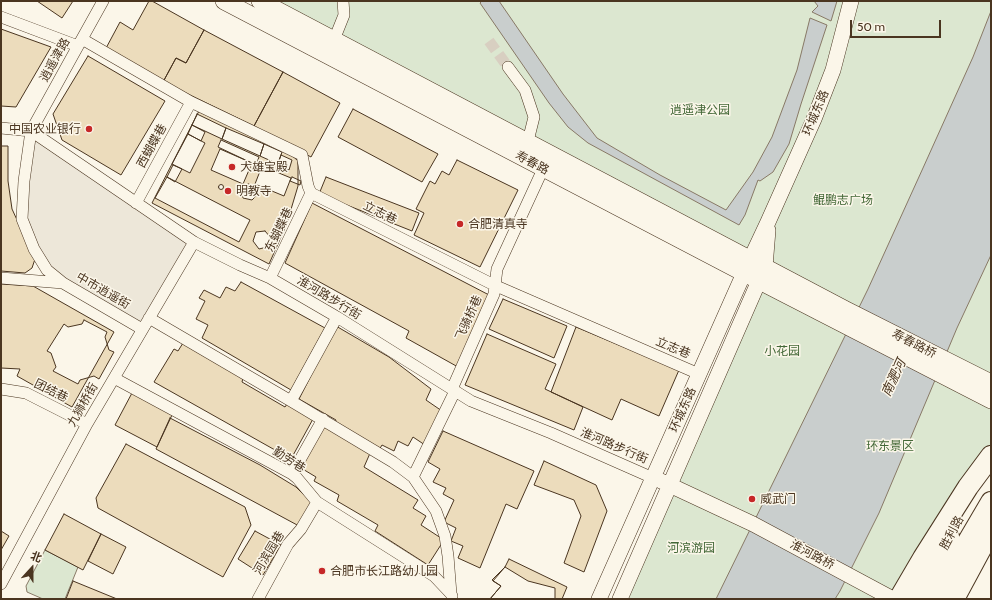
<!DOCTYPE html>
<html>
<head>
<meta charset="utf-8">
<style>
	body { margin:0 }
	#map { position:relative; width:992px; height:600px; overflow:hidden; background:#fbf6e9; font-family:Cabin,"Noto Sans SC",sans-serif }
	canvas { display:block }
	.frame { position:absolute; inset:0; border:2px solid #4a3520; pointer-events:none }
	.north { position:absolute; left:12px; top:548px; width:40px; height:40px; -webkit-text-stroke:3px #fbf6e9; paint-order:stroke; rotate:21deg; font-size:11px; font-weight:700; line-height:16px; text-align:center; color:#4a3520 }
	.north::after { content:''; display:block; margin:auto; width:14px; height:18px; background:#4a3520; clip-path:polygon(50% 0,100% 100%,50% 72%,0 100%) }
	.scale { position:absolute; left:850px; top:20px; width:91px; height:18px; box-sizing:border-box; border:2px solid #4a3520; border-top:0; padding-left:5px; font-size:12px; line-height:14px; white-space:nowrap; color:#4a3520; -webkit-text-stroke:3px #fbf6e9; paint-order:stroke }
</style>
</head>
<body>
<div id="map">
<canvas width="992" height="600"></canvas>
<div class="frame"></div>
<div class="north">北</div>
<div class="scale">50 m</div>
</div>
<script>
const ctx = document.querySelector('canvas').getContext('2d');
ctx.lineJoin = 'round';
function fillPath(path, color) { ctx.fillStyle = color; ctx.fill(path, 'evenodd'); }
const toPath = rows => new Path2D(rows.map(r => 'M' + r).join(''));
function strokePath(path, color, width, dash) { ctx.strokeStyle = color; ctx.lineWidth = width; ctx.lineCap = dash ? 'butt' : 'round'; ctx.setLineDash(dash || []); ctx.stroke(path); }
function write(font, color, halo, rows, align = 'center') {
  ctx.font = font + ' Cabin,"Noto Sans SC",sans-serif'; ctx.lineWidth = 3; ctx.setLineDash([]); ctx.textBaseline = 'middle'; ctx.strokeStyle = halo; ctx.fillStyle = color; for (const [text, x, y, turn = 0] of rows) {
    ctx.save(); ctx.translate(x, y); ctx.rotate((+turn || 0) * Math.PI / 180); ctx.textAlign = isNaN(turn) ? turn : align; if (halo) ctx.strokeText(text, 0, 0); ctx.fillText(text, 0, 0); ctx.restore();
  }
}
const green = toPath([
	[260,1,991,1,991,383,750,259,260,1],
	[759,280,991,400,991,456,899,599,620,599,759,280],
	[45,550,78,567,65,599,43,599,27,592,26,586,45,550]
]);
const parking = toPath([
	[31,131,194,242,142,329,47,270,22,219,31,131]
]);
const water = toPath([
	[482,1,499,1,563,94,597,138,660,175,726,210,753,172,772,137,797,70,810,18,827,25,801,104,789,144,773,172,760,181,758,180,745,215,739,225,588,143,568,127,549,103,480,3,482,1],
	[814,1,837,1,831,21,812,12,818,6,814,1],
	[991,11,991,255,957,328,879,513,840,591,835,599,716,599,868,289,923,168,973,57,991,11]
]);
const building = toPath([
	[37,1,73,1,62,18,37,1],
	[149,1,152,1,204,30,186,63,176,58,163,82,105,50,120,22,133,30,149,1],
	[1,29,51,47,16,107,1,106,1,29],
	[204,30,283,72,254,126,163,82,176,58,186,63,204,30],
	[88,56,165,101,121,175,62,140,53,114,88,56],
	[283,72,340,103,311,157,254,126,283,72],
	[353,109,438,154,422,182,338,137,353,109],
	[199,111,285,149,298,161,298,186,286,226,269,264,152,203,199,111],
	[197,114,226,128,222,139,192,125,197,114],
	[192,125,205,132,201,141,188,134,192,125],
	[226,128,264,144,260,156,222,139,226,128],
	[188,134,205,143,190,173,172,164,188,134],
	[221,140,259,157,256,165,218,147,221,140],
	[264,144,282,152,278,164,260,156,264,144],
	[1,146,8,146,8,181,12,209,35,259,32,268,25,273,1,271,1,146],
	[220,149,252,163,243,184,211,170,220,149],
	[281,155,292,160,289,170,277,165,281,155],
	[457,160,518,190,480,267,414,235,424,213,416,209,430,181,435,184,442,171,449,175,457,160],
	[173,165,182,169,175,182,167,177,173,165],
	[262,166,291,178,284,196,255,184,262,166],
	[167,177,250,220,239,242,155,198,167,177],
	[292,177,301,181,300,185,290,181,292,177],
	[326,177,419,213,412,231,319,194,326,177],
	[248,184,256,186,258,194,252,200,243,198,242,189,248,184],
	'218.5 187a2.5 2.5 0 1 1 5 0a2.5 2.5 0 1 1-5 0Z',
	[312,203,491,296,458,367,406,338,409,331,285,263,312,203],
	[265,231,271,238,267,247,259,249,253,241,256,232,265,231],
	[241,282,325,328,291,390,202,338,208,325,196,319,205,301,199,298,204,290,220,298,226,287,235,291,241,282],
	[1,284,33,286,114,332,72,407,17,376,20,369,1,368,1,284],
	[503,299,567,326,554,358,489,329,503,299],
	[84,320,107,332,105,337,109,350,114,352,99,379,94,376,80,380,78,384,53,371,56,367,51,353,47,351,64,324,68,327,82,324,84,320],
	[336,326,389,357,431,389,426,400,442,411,425,445,413,437,408,446,398,441,394,451,382,445,379,450,335,424,336,420,299,399,336,326],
	[576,327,679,370,659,416,621,399,612,420,551,392,576,327],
	[487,334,556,364,545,389,583,407,574,430,465,385,487,334],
	[183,343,243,378,242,382,285,407,287,404,313,419,291,459,154,382,174,349,178,351,183,343],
	[132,393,172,415,157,447,115,425,132,393],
	[170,418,260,465,296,487,312,503,299,526,156,449,170,418],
	[325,425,371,451,364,467,418,500,413,508,426,516,421,525,444,540,428,565,375,531,378,525,337,501,339,495,314,481,316,477,301,468,325,425],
	[443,431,534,471,517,509,506,504,480,568,458,558,463,546,451,541,456,528,444,522,454,500,443,494,446,488,433,482,440,469,428,462,443,431],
	[126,444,245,507,251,525,223,577,98,508,96,498,126,444],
	[544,461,596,485,607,511,584,572,564,563,581,516,574,500,534,485,544,461],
	[64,514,101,534,83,570,45,550,64,514],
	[1,531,9,536,1,550,1,531],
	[255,531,281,545,263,575,238,559,255,531],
	[101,534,126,547,113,574,88,561,101,534],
	[509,559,567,587,562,599,490,599,501,586,493,581,505,567,509,559],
	[505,567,528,581,555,588,555,599,490,599,501,586,492,580,505,567],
	[73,581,117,599,66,599,73,581]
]);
const streetTunnel = toPath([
	[489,41,508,67]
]);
const street = toPath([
	[1,17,78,46],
	[82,39,191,102,302,155,308,186,311,193,494,285,699,374],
	[334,40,344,15,343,1],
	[508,67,525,90,534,117,528,141],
	[1,128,31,131,194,242,240,265,270,278,337,317,471,401,551,433,653,478],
	[136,203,191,102],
	[1,278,63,283,142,329],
	[270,278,311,193],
	[63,283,47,270,34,249,22,219,24,181,31,131,78,46,103,1],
	[149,318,291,401,393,462,413,477,436,511,445,536,448,556,451,594],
	[114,378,292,474,297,478,317,502,434,576,451,594,452,596],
	[1,389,26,393,87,424],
	[452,389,494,294,497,269,543,169],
	[291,401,337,317],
	[292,474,323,419],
	[413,477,455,391],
	[1,584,87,424,194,242],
	[258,599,288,544,301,529,317,502]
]);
const secondary = toPath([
	[661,481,753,524,893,599],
	[599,599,744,273,768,222,814,119,833,70,851,1],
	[620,599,765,267,768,230]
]);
const primary = toPath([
	[224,1,744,273,991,400],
	[260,1,846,310,991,383]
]);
const highway = toPath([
	[899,599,923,558,968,487,991,456],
	[920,599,949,537],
	[934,599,991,502],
	[954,599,982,547,991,532]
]);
const markers = [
	[89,129,4,"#c62828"],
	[232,167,4,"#c62828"],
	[228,191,4,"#c62828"],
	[460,224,4,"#c62828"],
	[752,499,4,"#c62828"],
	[322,571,4,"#c62828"]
];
const streetNames = [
	["逍遥津路",55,60,-61],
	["环城东路",816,113,-67],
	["西蝴蝶巷",152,146,-61],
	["寿春路",532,163,28],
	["立志巷",380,213,27],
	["东蝴蝶巷",279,230,-64],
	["中市逍遥街",103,291,30],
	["淮河路步行街",329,298,31],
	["飞骑桥巷",469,318,-66],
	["寿春路桥",914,344,27],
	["立志巷",673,348,23],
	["团结巷",51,391,26],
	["九狮桥街",83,405,-60],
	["环城东路",683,410,-66],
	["淮河路步行街",614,446,23],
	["勤劳巷",289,460,33],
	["胜利路",952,533,-62],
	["河滨园巷",269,553,-59],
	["淮河路桥",812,555,28]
];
const parkNames = [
	["逍遥津公园",700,110],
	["鲲鹏志广场",843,200],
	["小花园",782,351],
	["环东景区",890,446],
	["河滨游园",691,548]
];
const poiNames = [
	["中国农业银行",81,129,"right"],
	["大雄宝殿",240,167],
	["明教寺",236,191],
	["合肥清真寺",468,224],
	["威武门",760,499],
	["合肥市长江路幼儿园",330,571]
];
const waterNames = [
	["南淝河",894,378,-65]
];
fillPath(green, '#dce7d0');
strokePath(green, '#887966', 1);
fillPath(parking, '#ede7d9');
strokePath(parking, '#887966', 1);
fillPath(water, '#c9cecd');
strokePath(water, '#887966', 1);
fillPath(building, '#ecdcbc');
strokePath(building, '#4a3520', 1);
strokePath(streetTunnel, '#d8cfc1', 11, [11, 5.5]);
strokePath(street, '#4a3520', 12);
strokePath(secondary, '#4a3520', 16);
strokePath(primary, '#4a3520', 18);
strokePath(highway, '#4a3520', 22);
strokePath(street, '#fbf6e9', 11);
strokePath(secondary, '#fbf6e9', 15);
strokePath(primary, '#fbf6e9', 17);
strokePath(highway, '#fbf6e9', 20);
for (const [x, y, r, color] of markers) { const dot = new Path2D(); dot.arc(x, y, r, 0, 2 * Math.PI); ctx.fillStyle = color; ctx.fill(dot); strokePath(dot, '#fbf6e9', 1.5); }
write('12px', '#4a3520', '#fbf6e9', streetNames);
write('12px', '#436837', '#fbf6e9', parkNames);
write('12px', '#4a3520', '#fbf6e9', poiNames, 'left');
write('italic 13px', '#4a3520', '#fbf6e9', waterNames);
</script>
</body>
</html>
